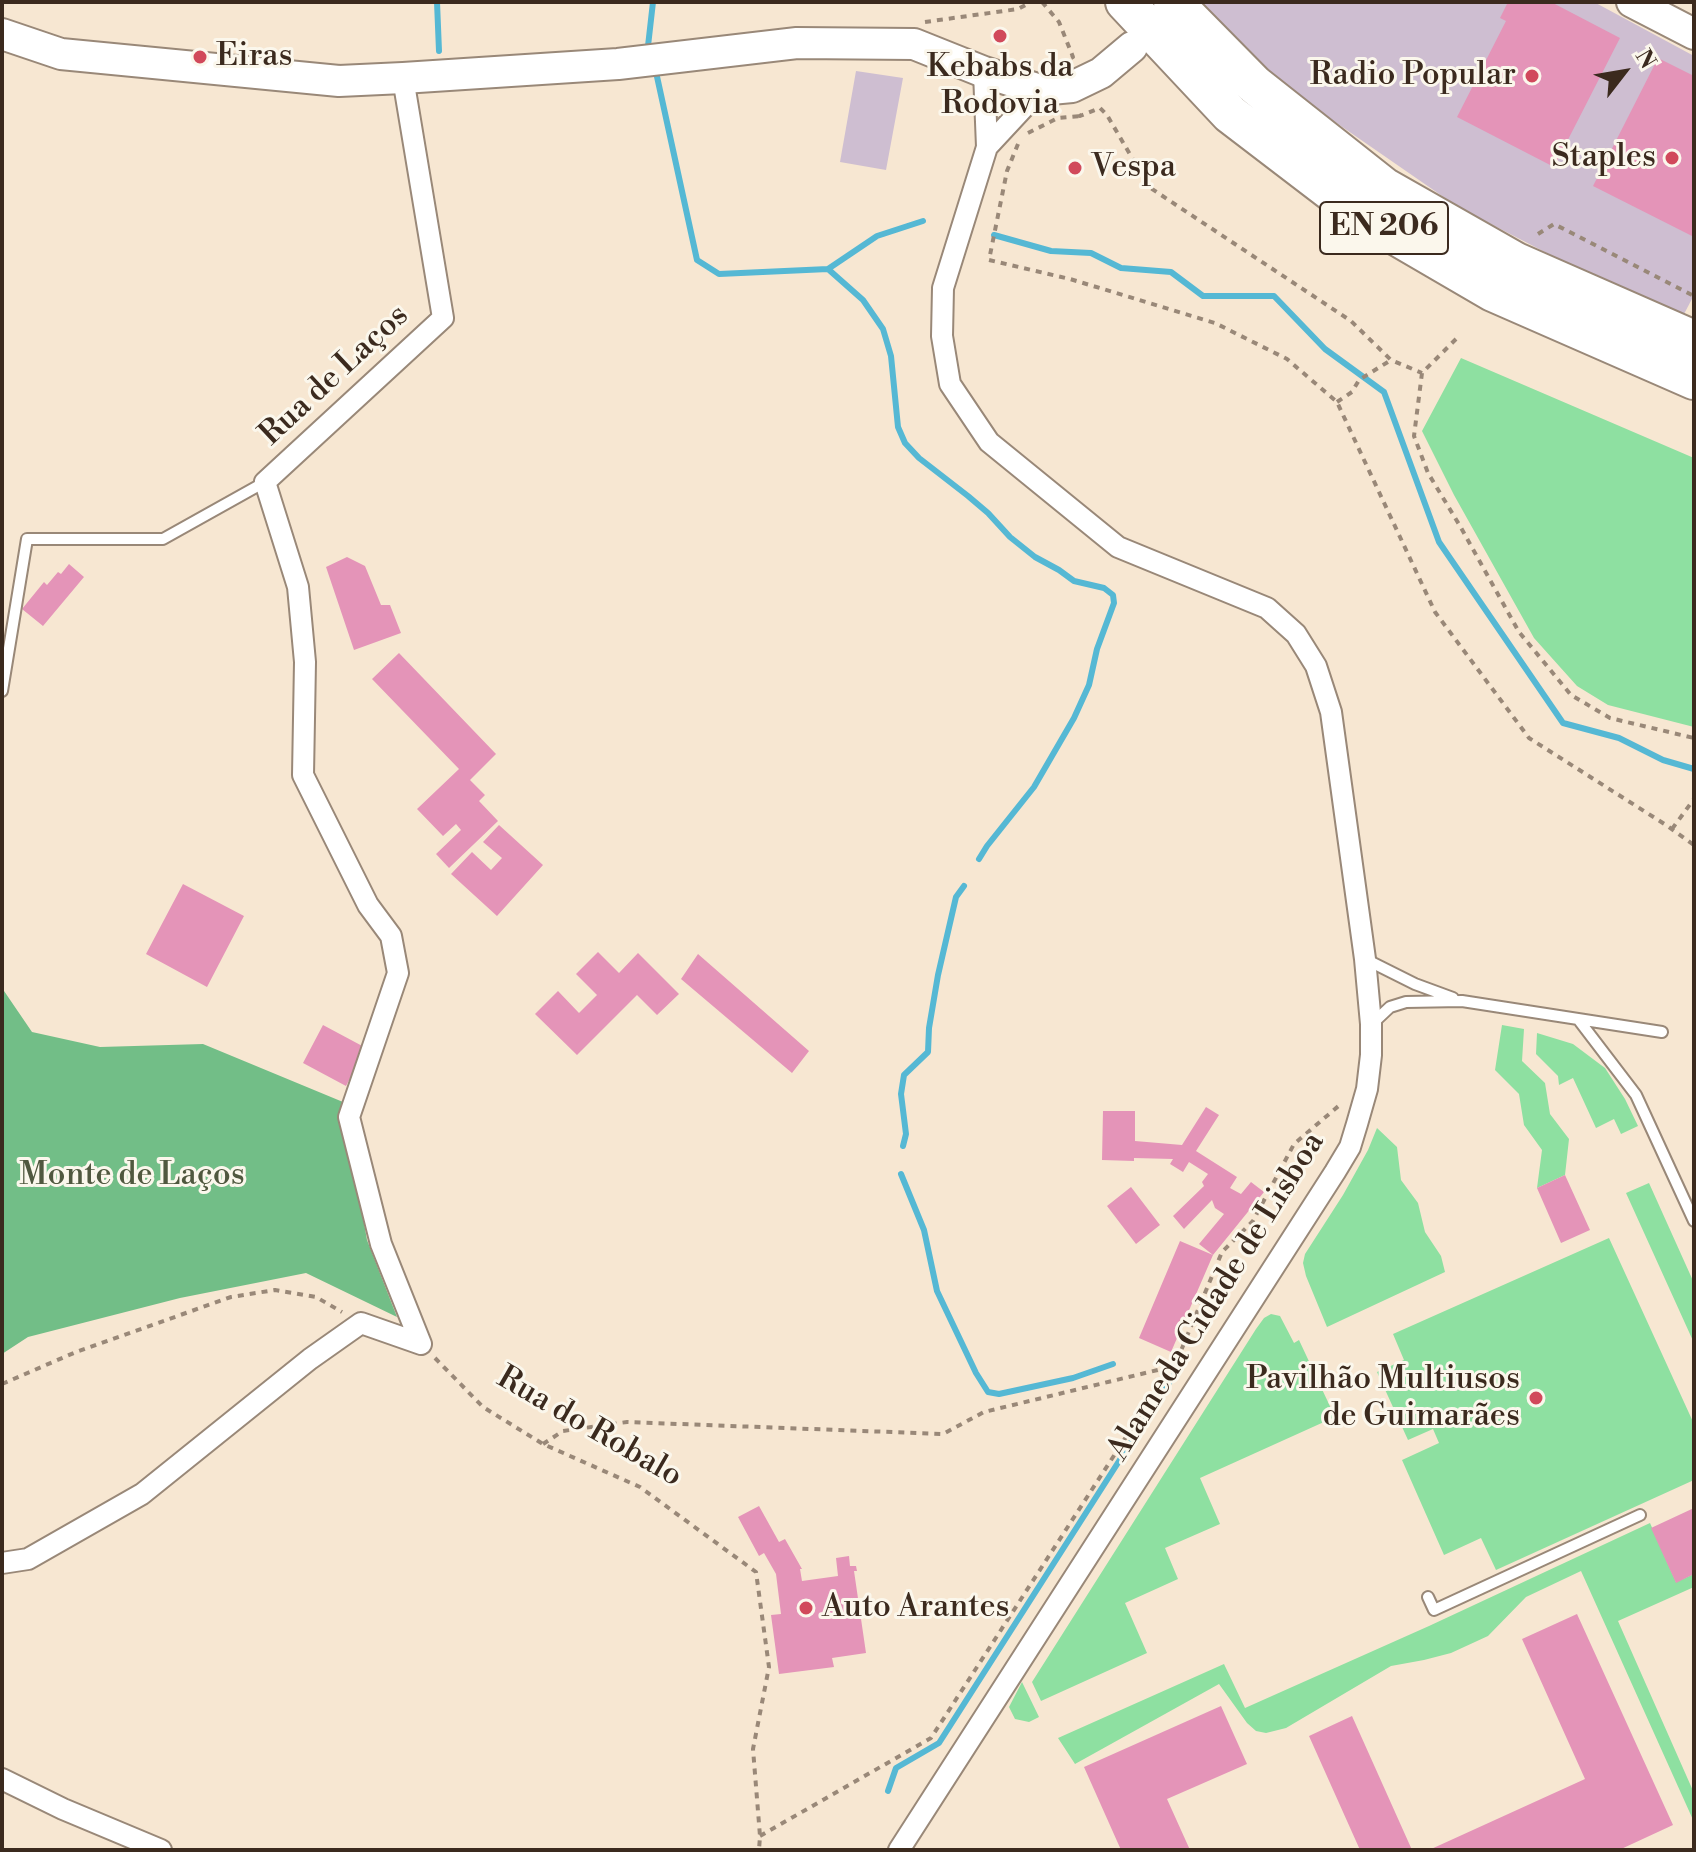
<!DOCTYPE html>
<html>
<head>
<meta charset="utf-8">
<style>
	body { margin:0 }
	#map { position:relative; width:1696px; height:1852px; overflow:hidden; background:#f7e7d2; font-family:"Libre Bodoni",serif }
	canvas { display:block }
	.frame { position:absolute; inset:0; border:4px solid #3b2a1e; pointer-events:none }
	.north { position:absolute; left:1584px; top:32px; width:80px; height:80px; -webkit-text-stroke:6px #fbf7ec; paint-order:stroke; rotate:59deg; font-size:22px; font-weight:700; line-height:32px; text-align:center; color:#3b2a1e }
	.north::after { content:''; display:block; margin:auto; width:28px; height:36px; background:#3b2a1e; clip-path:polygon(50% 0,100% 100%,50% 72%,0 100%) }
</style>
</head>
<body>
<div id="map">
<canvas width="1696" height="1852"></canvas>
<div class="frame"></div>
<div class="north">N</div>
</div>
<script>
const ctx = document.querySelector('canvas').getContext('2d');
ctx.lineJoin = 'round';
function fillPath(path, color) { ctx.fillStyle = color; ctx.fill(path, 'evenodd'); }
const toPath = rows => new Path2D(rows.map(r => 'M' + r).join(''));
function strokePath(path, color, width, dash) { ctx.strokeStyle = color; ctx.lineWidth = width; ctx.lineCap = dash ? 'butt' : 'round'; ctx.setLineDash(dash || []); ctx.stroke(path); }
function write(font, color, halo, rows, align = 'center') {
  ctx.font = font + ' "Libre Bodoni",serif'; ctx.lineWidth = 6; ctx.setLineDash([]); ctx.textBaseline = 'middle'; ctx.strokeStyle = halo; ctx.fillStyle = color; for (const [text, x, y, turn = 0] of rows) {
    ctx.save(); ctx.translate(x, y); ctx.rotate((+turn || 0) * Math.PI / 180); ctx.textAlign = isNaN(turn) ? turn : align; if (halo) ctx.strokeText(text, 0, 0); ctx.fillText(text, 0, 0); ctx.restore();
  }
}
const industrial = toPath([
	[1198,2,1594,2,1694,56,1694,295,1683,316,1593,277,1458,207,1299,97,1225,31],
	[856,71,903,78,886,170,840,162]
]);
const green = toPath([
	[1461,358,1694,458,1694,727,1608,705,1577,686,1534,638,1454,495,1422,431],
	[1502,1025,1524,1029,1522,1061,1545,1083,1550,1114,1569,1139,1565,1175,1537,1188,1542,1150,1524,1125,1519,1094,1495,1070],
	[1537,1033,1573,1044,1605,1068,1625,1099,1638,1126,1621,1134,1614,1119,1596,1128,1573,1078,1559,1085,1558,1076,1536,1054],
	[1377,1128,1397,1147,1401,1180,1418,1203,1425,1232,1441,1256,1445,1272,1327,1327,1306,1276,1303,1263,1305,1254,1343,1195,1368,1150],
	[1649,1183,1694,1283,1694,1343,1626,1193],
	[1609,1238,1694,1424,1694,1480,1496,1570,1481,1538,1444,1555,1402,1460,1439,1443,1433,1429,1408,1440,1377,1372,1404,1360,1393,1334],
	[1271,1314,1280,1316,1294,1343,1299,1340,1335,1417,1200,1478,1220,1524,1165,1548,1178,1579,1125,1603,1147,1653,1041,1701,1032,1682,1256,1329,1264,1318],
	[1650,1523,1676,1582,1694,1574,1694,1587,1618,1621,1694,1793,1694,1822,1581,1571,1526,1597,1488,1636,1451,1653,1424,1660,1391,1666,1286,1728,1266,1733,1256,1731,1247,1723,1219,1684,1075,1764,1058,1738,1224,1664,1245,1708,1429,1626],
	[1022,1682,1039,1717,1029,1722,1015,1719,1009,1707]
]);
const forest = toPath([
	[2,988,32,1032,100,1047,203,1044,343,1102,367,1240,397,1317,306,1273,180,1298,28,1337,2,1354]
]);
const stream = toPath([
	[437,2,439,51],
	[648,46,653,2],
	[656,72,697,260,719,274,828,269,877,236,923,221],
	[994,235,1051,251,1091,253,1121,268,1171,272,1203,296,1274,296,1325,349,1384,392,1439,542,1563,723,1619,738,1663,760,1694,769],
	[828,269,863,300,883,329,891,356,898,427,905,443,919,458,968,496,988,513,1010,537,1035,557,1059,570,1074,581,1104,588,1113,595,1114,603,1097,649,1089,685,1074,718,1034,787,987,846,979,859],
	[903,1146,906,1134,901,1094,904,1075,928,1052,929,1028,938,975,956,897,964,886],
	[901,1174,924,1230,937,1291,976,1373,988,1392,999,1394,1073,1378,1113,1364],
	[888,1791,896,1768,939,1743,1174,1375]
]);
const building = toPath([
	[1508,2,1551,2,1620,38,1554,167,1457,117,1506,21,1500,18],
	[1658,58,1694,76,1694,237,1593,186],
	[347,557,365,566,381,605,390,605,401,633,354,650,326,567],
	[69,564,84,577,43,626,22,609,44,582,47,585,58,572,61,574],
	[399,653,496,754,470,780,485,795,479,801,498,821,449,868,436,854,461,830,456,824,443,836,417,809,459,769,372,679],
	[499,825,543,865,497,916,451,874,472,852,491,870,502,858,483,842],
	[183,884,244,916,207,987,146,954],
	[598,952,619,973,638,953,679,994,657,1015,637,995,577,1055,535,1014,558,991,579,1013,597,995,576,974],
	[698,954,809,1051,792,1073,681,979],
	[323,1025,366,1048,346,1086,303,1063],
	[1206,1107,1219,1115,1196,1151,1237,1177,1230,1188,1241,1194,1251,1182,1264,1192,1213,1255,1171,1352,1139,1338,1180,1241,1213,1255,1199,1244,1224,1214,1215,1208,1212,1200,1184,1229,1173,1216,1204,1186,1202,1182,1208,1174,1189,1162,1183,1172,1170,1164,1173,1159,1134,1158,1134,1161,1102,1160,1103,1111,1135,1111,1135,1141,1182,1145],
	[1565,1175,1590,1230,1561,1243,1537,1188],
	[1131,1187,1160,1225,1136,1244,1107,1206],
	[759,1506,779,1542,785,1539,802,1569,800,1569,802,1581,838,1576,836,1558,849,1556,850,1566,856,1566,857,1571,854,1571,866,1653,832,1658,834,1667,779,1674,771,1615,781,1614,776,1574,764,1553,759,1556,738,1517],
	[1694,1508,1694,1574,1676,1583,1651,1528],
	[1577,1614,1673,1825,1619,1850,1429,1850,1585,1779,1522,1639],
	[1221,1706,1247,1764,1167,1799,1190,1850,1121,1850,1084,1767],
	[1352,1716,1412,1850,1360,1850,1309,1736]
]);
const path = toPath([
	[1042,2,1059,22,1073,57,1071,58],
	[925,22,1018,9,1031,2],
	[1079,114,1080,116,1100,108,1107,115,1149,187,1351,321,1391,360,1422,373],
	[1028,133,1058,118,1080,116],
	[1018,144,1007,171,989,260,1070,279,1215,323,1287,359,1337,402,1435,612,1529,738,1666,825,1694,845],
	[1538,234,1554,224,1694,296],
	[1456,339,1422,373,1414,436,1428,473,1460,526,1519,632,1571,695,1610,718,1694,738],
	[1337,402,1352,392,1359,380,1391,360],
	[1672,829,1694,799],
	[435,1358,483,1407,543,1444,640,1487,756,1572,769,1667,753,1749,760,1836,759,1850],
	[2,1384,76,1352,231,1297,275,1290,316,1297,342,1312],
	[543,1444,563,1431,627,1422,943,1434,984,1412,1170,1367],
	[760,1836,931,1738,1172,1366,1180,1353,1222,1252,1253,1221,1294,1144,1342,1103]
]);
const lane = toPath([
	[2,691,27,539,163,539,265,482],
	[1365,959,1415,984,1453,998],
	[1578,1019,1636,1095,1694,1221],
	[1373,1023,1390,1007,1406,1002,1462,1001,1662,1032],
	[1428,1597,1434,1610,1640,1515]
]);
const street = toPath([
	[403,78,443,318,265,482,298,587,305,662,303,775,368,905,391,936,398,973,349,1117,381,1244,421,1344],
	[987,147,1040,90],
	[2,1563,28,1559,142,1494,310,1359,361,1323,421,1344],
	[2,1779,63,1809,161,1850],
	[899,1850,1335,1172,1350,1147,1357,1124,1367,1089,1371,1055,1371,1024,1365,959,1331,712,1316,666,1296,634,1267,608,1118,547,989,442,950,384,942,336,943,288,987,147,984,72]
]);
const secondary = toPath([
	[1632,2,1694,34],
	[2,34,61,54,339,81,403,78,618,64,797,43,914,44,984,72,1040,90,1072,87,1101,73,1132,47]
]);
const highway = toPath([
	[1125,2,1230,114,1366,218,1493,292,1694,380],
	[1173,2,1255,85,1384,187,1516,262,1694,340]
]);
const markers = [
	[1000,36,8,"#d1495b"],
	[200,57,8,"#d1495b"],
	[1532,76,8,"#d1495b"],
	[1672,158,8,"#d1495b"],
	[1075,168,8,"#d1495b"],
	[1536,1398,8,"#d1495b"],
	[806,1608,8,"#d1495b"]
];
const shields = [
	[1384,228,128]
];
const shieldNames = [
	["EN 206",1384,228]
];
const poiNames = [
	["Eiras",216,57],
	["Kebabs da",1000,68,"center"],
	["Rodovia",1000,105,"center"],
	["Radio Popular",1516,76,"right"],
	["Staples",1656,158,"right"],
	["Vespa",1091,168],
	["Pavilhão Multiusos",1520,1380,"right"],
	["de Guimarães",1520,1417,"right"],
	["Auto Arantes",822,1608]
];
const streetNames = [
	["Rua de Laços",335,376,-43],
	["Alameda Cidade de Lisboa",1217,1297,-58],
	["Rua do Robalo",589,1428,30]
];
const parkNames = [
	["Monte de Laços",132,1176]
];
fillPath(industrial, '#cebed1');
fillPath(green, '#8ee0a1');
fillPath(forest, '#72be87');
strokePath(stream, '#55b8d4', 6);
fillPath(building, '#e494b8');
strokePath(lane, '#998878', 14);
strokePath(street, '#998878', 24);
strokePath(secondary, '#998878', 34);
strokePath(highway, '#998878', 42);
strokePath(path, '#998878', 4, [6, 6]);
strokePath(lane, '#fff', 10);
strokePath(street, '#fff', 20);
strokePath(secondary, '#fff', 30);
strokePath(highway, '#fff', 38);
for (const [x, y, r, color] of markers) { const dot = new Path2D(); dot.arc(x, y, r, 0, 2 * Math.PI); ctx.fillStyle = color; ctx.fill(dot); strokePath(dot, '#fbf7ec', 3); }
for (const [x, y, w] of shields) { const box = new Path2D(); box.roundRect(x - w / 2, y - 26, w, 52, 6); ctx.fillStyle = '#fbf7ec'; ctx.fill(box); strokePath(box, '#3b2a1e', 2); }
write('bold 30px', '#3b2a1e', null, shieldNames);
write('32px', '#3b2a1e', '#fbf7ec', poiNames, 'left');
write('32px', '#3b2a1e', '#fbf7ec', streetNames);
write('32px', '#50583f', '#fbf7ec', parkNames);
</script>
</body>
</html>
